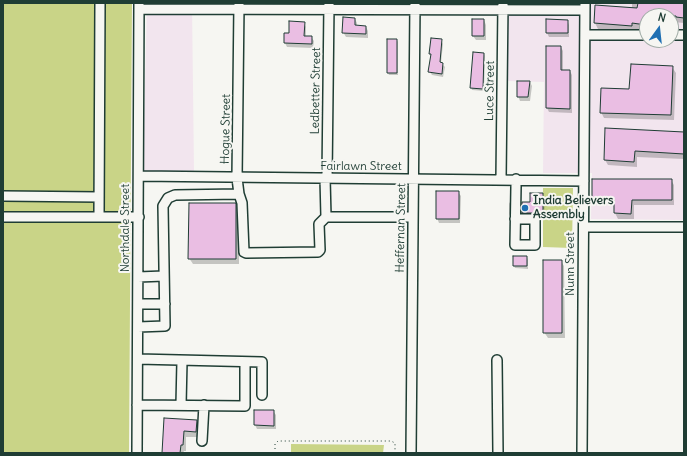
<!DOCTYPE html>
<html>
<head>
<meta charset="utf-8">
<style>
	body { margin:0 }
	#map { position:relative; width:687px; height:456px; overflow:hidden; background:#f6f6f2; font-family:Delius,sans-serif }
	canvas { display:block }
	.frame { position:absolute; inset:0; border:4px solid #1f3d34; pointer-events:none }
	.north { position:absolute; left:639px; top:8px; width:40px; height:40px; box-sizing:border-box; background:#f6f6f2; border:1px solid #a0aca6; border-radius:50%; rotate:15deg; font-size:11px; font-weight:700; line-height:16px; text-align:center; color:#1f3d34 }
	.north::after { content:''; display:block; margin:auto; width:14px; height:18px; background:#1f6fb2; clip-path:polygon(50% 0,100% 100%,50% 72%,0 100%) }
</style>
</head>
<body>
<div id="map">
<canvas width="687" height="456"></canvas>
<div class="frame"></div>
<div class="north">N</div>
</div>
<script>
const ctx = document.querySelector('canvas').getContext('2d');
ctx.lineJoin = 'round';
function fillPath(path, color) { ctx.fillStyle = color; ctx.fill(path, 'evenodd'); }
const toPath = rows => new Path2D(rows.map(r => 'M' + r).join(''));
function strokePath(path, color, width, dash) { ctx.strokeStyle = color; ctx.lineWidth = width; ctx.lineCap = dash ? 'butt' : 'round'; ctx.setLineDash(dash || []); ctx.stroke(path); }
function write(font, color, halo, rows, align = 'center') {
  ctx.font = font + ' Delius,sans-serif'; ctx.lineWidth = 4; ctx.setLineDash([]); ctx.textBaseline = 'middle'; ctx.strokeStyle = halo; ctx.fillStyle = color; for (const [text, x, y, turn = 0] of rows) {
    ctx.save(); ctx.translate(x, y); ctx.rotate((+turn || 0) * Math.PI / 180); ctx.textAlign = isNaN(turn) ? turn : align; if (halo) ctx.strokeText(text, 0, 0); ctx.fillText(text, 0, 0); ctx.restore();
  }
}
const built = toPath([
	[147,3,684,3,684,220,591,219,592,173,543,173,544,82,508,81,507,6,192,4,194,171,143,171],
	[647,16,671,16,671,40,647,40]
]);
const green = toPath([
	[3,3,132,3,129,453,3,453],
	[543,188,573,188,572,248,543,247],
	[291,444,384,445,383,453,291,453]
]);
const shadow = toPath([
	[374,3,399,3,399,5],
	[632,3,684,3,684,23,673,22,673,24,671,23,671,16,647,16,647,30,635,29,634,31,598,29,595,23,596,6,632,8],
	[355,19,357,23,357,26,366,27,368,31,368,38,346,37,343,32],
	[484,20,486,25,486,40,476,40,473,36],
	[567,20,569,25,569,37,549,37,547,33],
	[304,23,306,27,306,37,311,37,314,41,313,48,287,47,285,43,285,34,290,34],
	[397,40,398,42,398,75,389,75,388,73],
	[441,40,443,44,441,63,445,67,443,77,432,75,430,72,432,55,430,53],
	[547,47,561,47,563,51,563,71,570,71,572,75,572,113,549,112,547,108],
	[484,53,485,56,484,91,472,90,471,87],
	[672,67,676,73,674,120,604,118,601,112,630,90],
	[530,82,532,86,530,101,520,101,518,96],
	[684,133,684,159,637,157,637,167,608,165,605,160],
	[671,180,674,185,674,205,634,205,634,219,618,219,615,213,615,205,596,205,593,200],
	[458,192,461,196,460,223,439,223,437,218],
	[542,194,545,198,544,220,538,217,525,217,523,213,531,203],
	[509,202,512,207,511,218,509,214],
	[235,204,239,210,239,264,193,264,189,258],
	[527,257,528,260,528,269,515,268,514,266],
	[561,261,564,266,565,338,548,338,544,332],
	[273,411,276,415,276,429,257,429,255,425],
	[165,419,197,421,200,427,199,437,186,437,186,451,184,451,183,453,163,453]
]);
const building = toPath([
	[638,3,684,3,684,18,676,17,676,16,647,16,646,25,632,23,632,26,594,23,595,5,637,8,638,3],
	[343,17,355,18,355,25,366,26,366,34,342,33,343,17],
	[472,19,484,19,484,36,472,36,472,19],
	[546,19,568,20,568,33,546,33,546,19],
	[289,21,305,22,304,36,312,36,312,44,284,43,284,33,289,33,289,21],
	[431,38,442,39,440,62,443,63,442,74,428,72,431,54,429,54,431,38],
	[387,39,397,39,397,73,387,73,387,39],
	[546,46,561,46,561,70,570,70,570,109,546,108,546,46],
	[473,52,484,53,483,89,470,88,473,52],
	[631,64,673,66,671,115,600,113,601,88,629,89,631,64],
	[517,81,530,81,528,97,517,97,517,81],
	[605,128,684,132,684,154,635,151,634,162,604,160,605,128],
	[592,179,672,179,672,200,632,200,631,214,614,213,614,200,592,200,592,179],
	[436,191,459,191,459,219,436,219,436,191],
	[530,193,543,193,543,216,535,213,522,213,522,202,530,202,530,193],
	[189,203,236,203,236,259,188,259,189,203],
	[513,256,527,256,527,266,513,266,513,256],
	[543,260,562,260,562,333,543,333,543,260],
	[254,410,274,410,274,426,254,425,254,410],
	[164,418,197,420,196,432,184,431,183,445,181,445,180,453,162,453,164,418]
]);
const path = toPath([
	[275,453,275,444,278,441,391,441,395,443,395,453]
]);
const minor = toPath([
	[239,4,237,178,239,194,242,203,244,252,246,253,318,252,320,250,319,224,326,217,325,178],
	[139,9,585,10],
	[585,35,647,35],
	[671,35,684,35],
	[139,176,584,181],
	[327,178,329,4],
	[501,179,503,3],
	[3,196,99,197],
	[3,217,139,217],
	[99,217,100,3],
	[326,217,413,217],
	[515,219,535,219,535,245,515,245,516,186,516,179],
	[584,227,684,227],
	[138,277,164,276],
	[138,304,165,304],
	[138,327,165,326,163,206,168,198,175,195,239,194],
	[138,359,262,362,262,395],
	[497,360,498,453],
	[137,405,245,406,245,362],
	[181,405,182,361],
	[202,441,204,405],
	[137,453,139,3],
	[411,453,415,3],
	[582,453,585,3]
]);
const markers = [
	[525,208,4,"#1f6fb2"]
];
const streetNames = [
	["Ledbetter Street",316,91,-89],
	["Luce Street",490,91,-89],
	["Hogue Street",226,129,-89],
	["Fairlawn Street",361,167],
	["Northdale Street",126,228,-90],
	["Heffernan Street",401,228,-89],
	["Nunn Street",571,264,-90]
];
const poiNames = [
	["India Believers",533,201],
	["Assembly",533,215]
];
fillPath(built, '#f2e5ee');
fillPath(green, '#c9d487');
fillPath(shadow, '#0003');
fillPath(building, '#eabee3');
strokePath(building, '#1f3d34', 1);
strokePath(minor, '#1f3d34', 12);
strokePath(path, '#1f3d34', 1, [1, 3]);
strokePath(minor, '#f6f6f2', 9);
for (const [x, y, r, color] of markers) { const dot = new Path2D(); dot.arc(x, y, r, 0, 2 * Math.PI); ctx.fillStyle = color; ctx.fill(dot); strokePath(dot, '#f6f6f2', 1.5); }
write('12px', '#1f3d34', '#f6f6f2', streetNames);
write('bold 12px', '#1f3d34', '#f6f6f2', poiNames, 'left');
</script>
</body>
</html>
